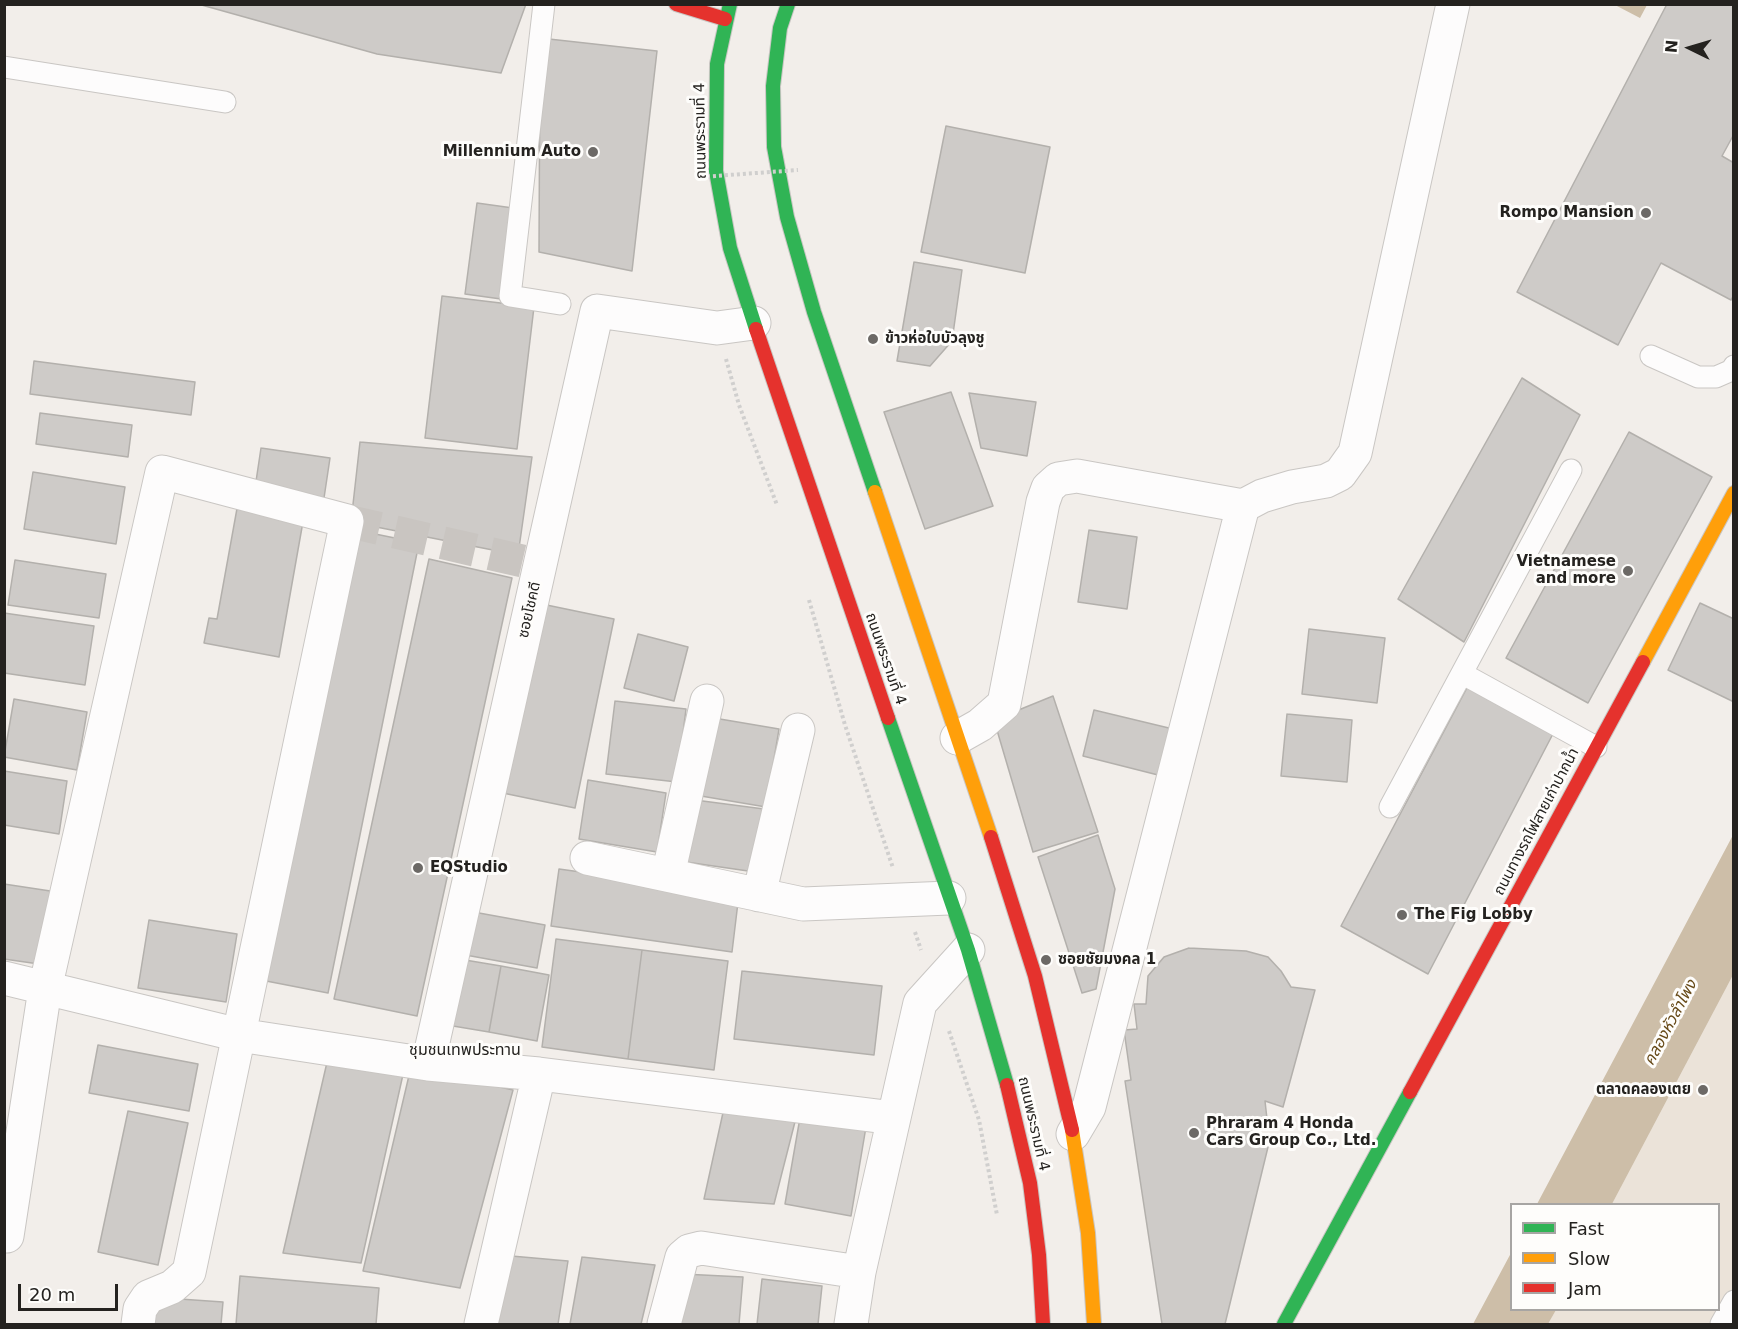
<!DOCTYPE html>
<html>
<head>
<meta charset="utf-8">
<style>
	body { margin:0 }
	#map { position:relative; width:1738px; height:1329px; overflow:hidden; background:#f2eeea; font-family:"DejaVu Sans",sans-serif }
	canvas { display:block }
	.frame { position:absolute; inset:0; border:6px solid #24221f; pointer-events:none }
	.legend { position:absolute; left:1510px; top:1203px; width:210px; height:108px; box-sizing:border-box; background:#fefdfb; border:2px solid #a7a5a3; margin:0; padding:8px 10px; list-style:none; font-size:18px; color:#24221f }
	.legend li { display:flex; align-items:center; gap:12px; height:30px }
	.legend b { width:30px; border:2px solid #a7a5a3 }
	.north { position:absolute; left:1660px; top:18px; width:60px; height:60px; -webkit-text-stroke:4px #fefdfb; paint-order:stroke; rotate:275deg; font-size:16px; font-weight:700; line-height:24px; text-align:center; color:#24221f }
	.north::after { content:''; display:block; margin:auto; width:21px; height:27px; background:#24221f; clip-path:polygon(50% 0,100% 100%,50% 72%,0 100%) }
	.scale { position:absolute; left:18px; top:1284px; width:100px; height:27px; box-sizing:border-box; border:3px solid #24221f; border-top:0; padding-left:8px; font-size:18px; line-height:21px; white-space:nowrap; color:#24221f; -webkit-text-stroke:4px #fefdfb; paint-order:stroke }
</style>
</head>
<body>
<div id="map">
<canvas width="1738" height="1329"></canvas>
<div class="frame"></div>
<ul class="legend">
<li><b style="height:8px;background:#30b455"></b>Fast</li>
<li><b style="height:8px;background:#ff9f0a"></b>Slow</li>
<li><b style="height:8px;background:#e5322d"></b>Jam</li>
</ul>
<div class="north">N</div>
<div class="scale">20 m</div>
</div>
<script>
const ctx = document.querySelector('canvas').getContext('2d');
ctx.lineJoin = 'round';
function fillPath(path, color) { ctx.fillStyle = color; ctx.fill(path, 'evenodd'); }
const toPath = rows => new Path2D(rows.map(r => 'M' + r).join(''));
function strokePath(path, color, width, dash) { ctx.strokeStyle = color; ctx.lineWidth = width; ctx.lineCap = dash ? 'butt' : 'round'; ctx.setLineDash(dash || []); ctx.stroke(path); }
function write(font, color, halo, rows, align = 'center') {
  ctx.font = font + ' "DejaVu Sans","Noto Sans Thai",sans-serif'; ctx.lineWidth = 6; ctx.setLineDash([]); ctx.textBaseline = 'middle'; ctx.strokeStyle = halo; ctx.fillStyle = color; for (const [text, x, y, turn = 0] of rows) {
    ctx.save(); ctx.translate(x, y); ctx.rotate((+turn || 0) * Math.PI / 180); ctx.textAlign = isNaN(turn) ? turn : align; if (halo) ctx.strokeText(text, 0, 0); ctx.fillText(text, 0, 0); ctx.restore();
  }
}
const built = toPath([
	[1733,975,1733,1324,1548,1324,1556,1310,1718,1310,1718,1204,1612,1204]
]);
const water = toPath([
	[1615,5,1647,5,1640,18],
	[1733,835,1733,975,1612,1204,1537,1204],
	[1511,1253,1512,1310,1556,1310,1548,1324,1473,1324]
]);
const building = toPath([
	[198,4,526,4,501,73,377,54,198,4],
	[1667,4,1734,4,1734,134,1722,156,1734,163,1734,295,1731,300,1661,263,1618,345,1517,292,1667,4],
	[540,38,657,51,632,271,539,252,540,38],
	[946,126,1050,147,1025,273,921,252,946,126],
	[477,203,513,208,501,299,465,294,477,203],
	[914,262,962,270,952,341,930,366,897,361,914,262],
	[442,296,534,307,517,449,425,438,442,296],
	[34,361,195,382,191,415,30,394,34,361],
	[1522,378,1580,415,1464,642,1398,599,1522,378],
	[951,392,993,506,925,529,884,412,951,392],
	[969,393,1036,402,1027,456,981,448,969,393],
	[40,413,132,425,128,457,36,444,40,413],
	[1629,432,1712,477,1588,703,1506,658,1629,432],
	[360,442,532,457,518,555,351,522,360,442],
	[261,448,330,458,324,498,255,488,261,448],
	[33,472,125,487,116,544,24,529,33,472],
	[238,503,304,516,279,657,204,643,209,618,217,619,238,503],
	[351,529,419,543,328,993,261,980,351,529],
	[1089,530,1137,537,1127,609,1078,602,1089,530],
	[429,559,512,578,417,1016,334,999,429,559],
	[15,560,106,574,99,618,8,605,15,560],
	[537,603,614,619,575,808,498,792,537,603],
	[1700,603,1734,619,1734,702,1668,670,1700,603],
	[4,613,94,626,85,685,4,673,4,613],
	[1309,629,1385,638,1377,703,1302,694,1309,629],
	[638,634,688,647,674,701,624,688,638,634],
	[1470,682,1556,728,1428,974,1341,926,1470,682],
	[1053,696,1098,832,1033,852,994,720,1053,696],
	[14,699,87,712,77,770,4,757,14,699],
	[615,701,686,709,677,782,606,774,615,701],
	[1094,710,1173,729,1162,776,1083,756,1094,710],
	[1287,714,1352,720,1347,782,1281,776,1287,714],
	[714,718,779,729,766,807,701,796,714,718],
	[4,771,67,781,59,834,4,825,4,771],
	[588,780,666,793,657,852,579,839,588,780],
	[695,800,764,809,755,872,686,862,695,800],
	[1098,835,1115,889,1096,989,1082,993,1038,857,1098,835],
	[559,869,739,894,732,952,551,926,559,869],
	[4,884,57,892,46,965,4,959,4,884],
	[468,911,545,925,537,968,460,954,468,911],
	[149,920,237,934,226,1002,138,988,149,920],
	[556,939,642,950,628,1059,542,1047,556,939],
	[1189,948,1246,951,1268,957,1281,971,1291,987,1315,990,1283,1107,1265,1101,1267,1119,1256,1123,1255,1144,1268,1147,1225,1324,1162,1324,1125,1081,1131,1080,1124,1030,1137,1029,1134,1004,1146,1004,1148,976,1164,957,1189,948],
	[642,950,728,961,714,1070,628,1059,642,950],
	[453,958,501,966,489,1032,441,1024,453,958],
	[501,966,549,975,537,1041,489,1032,501,966],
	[742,971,882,986,874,1055,734,1039,742,971],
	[98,1045,198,1064,189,1111,89,1093,98,1045],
	[328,1058,404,1070,361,1263,283,1253,328,1058],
	[411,1067,513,1090,460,1288,363,1271,411,1067],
	[726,1099,798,1110,774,1204,704,1199,726,1099],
	[128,1111,188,1123,158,1265,98,1252,128,1111],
	[801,1112,867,1121,851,1216,785,1204,801,1112],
	[500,1255,568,1261,558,1324,486,1324,500,1255],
	[582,1257,655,1265,641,1324,570,1324,582,1257],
	[683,1274,743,1277,739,1324,672,1324,683,1274],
	[240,1276,379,1288,376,1324,236,1324,240,1276],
	[762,1279,822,1286,818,1324,757,1324,762,1279],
	[151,1297,223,1302,221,1324,148,1324,151,1297]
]);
const streetTunnel = toPath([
	[347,521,540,565]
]);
const path = toPath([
	[726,359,739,405,777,505],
	[809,600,845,725,893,868],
	[915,932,921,950],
	[949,1031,979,1120,997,1215]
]);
const lane = toPath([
	[544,4,510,296,560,304],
	[4,67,225,102],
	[1651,356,1698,377,1716,377,1732,370,1734,366],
	[1463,674,1596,747],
	[1390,807,1571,470],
	[1721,1324,1734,1301]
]);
const street = toPath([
	[957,738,980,725,1004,704,1043,502,1048,488,1058,479,1077,476,1243,506,1262,496,1292,487,1326,481,1340,474,1355,453,1453,4],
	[587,858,803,904,949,898],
	[668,875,707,701],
	[759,895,798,730],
	[4,978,239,1035,428,1064,539,1074,894,1118],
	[428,1064,597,311,717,328,754,323],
	[1073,1134,1089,1107,1243,506],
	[7,1236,45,989,162,472,347,521,189,1272,172,1287,148,1297,140,1309,138,1324],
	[481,1324,539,1074],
	[664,1324,682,1257,689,1251,701,1248,859,1272],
	[851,1324,859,1272,920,1003,968,950]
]);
const fast = toPath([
	[730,4,717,64,716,171,730,248,756,329],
	[788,4,780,28,773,86,774,147,787,217,814,312,875,492],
	[888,718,968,950,1007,1085],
	[1284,1324,1410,1092]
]);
const slow = toPath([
	[875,492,991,837],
	[1643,662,1734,493],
	[1072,1130,1088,1233,1094,1324]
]);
const jam = toPath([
	[676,4,725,19],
	[756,329,888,718],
	[991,837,1035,976,1072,1130],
	[1007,1085,1030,1183,1039,1255,1043,1324],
	[1410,1092,1643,662]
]);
const pathBridge = toPath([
	[701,177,798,170]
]);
const markers = [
	[593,152,6,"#6c6966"],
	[1646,213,6,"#6c6966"],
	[873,339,6,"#6c6966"],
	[1628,571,6,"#6c6966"],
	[418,868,6,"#6c6966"],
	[1402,915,6,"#6c6966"],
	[1046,960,6,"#6c6966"],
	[1703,1090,6,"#6c6966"],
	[1194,1133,6,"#6c6966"]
];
const streetNames = [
	["ถนนพระรามที่ 4",701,131,-91],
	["ซอยโชคดี",530,610,-77],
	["ถนนพระรามที่ 4",885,659,71],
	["ถนนทางรถไฟสายเก่าปากน้ำ",1537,822,-62],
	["ถนนพระรามที่ 4",1033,1124,77]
];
const poiNames = [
	["Millennium Auto",581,152,"right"],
	["Rompo Mansion",1634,213,"right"],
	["ข้าวห่อใบบัวลุงชู",885,339],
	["Vietnamese",1616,562,"right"],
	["and more",1616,579,"right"],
	["EQStudio",430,868],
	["The Fig Lobby",1414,915],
	["ซอยชัยมงคล 1",1058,960],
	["ตลาดคลองเตย",1691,1090,"right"],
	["Phraram 4 Honda",1206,1124],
	["Cars Group Co., Ltd.",1206,1141]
];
const waterNames = [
	["คลองหัวลำโพง",1671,1023,-62]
];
const neighbourhoodNames = [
	["ชุมชนเทพประทาน",465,1051]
];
fillPath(built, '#ebe3d9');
fillPath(water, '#cdbea8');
fillPath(building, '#cecbc8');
strokePath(building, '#b3b0ac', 1.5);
strokePath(streetTunnel, '#c9c5c1', 33, [33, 16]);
strokePath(lane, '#c9c6c3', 23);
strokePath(street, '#c9c6c3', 35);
strokePath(fast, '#c9c6c3', 16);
strokePath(slow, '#c9c6c3', 16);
strokePath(jam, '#c9c6c3', 16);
strokePath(path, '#d0cfce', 4, [3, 3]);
strokePath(lane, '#fdfcfc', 21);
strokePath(street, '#fdfcfc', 33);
strokePath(fast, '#30b455', 14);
strokePath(slow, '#ff9f0a', 14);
strokePath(jam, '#e5322d', 14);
strokePath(pathBridge, '#d0cfce', 4, [3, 3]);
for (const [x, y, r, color] of markers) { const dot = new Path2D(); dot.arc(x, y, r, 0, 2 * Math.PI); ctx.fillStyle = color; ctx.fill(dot); strokePath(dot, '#fefdfb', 2); }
write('15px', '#24221f', '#fefdfb', streetNames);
write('bold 15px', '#24221f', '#fefdfb', poiNames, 'left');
write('italic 16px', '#664917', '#fefdfb', waterNames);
write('16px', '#24221f', '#fefdfb', neighbourhoodNames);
</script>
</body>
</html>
